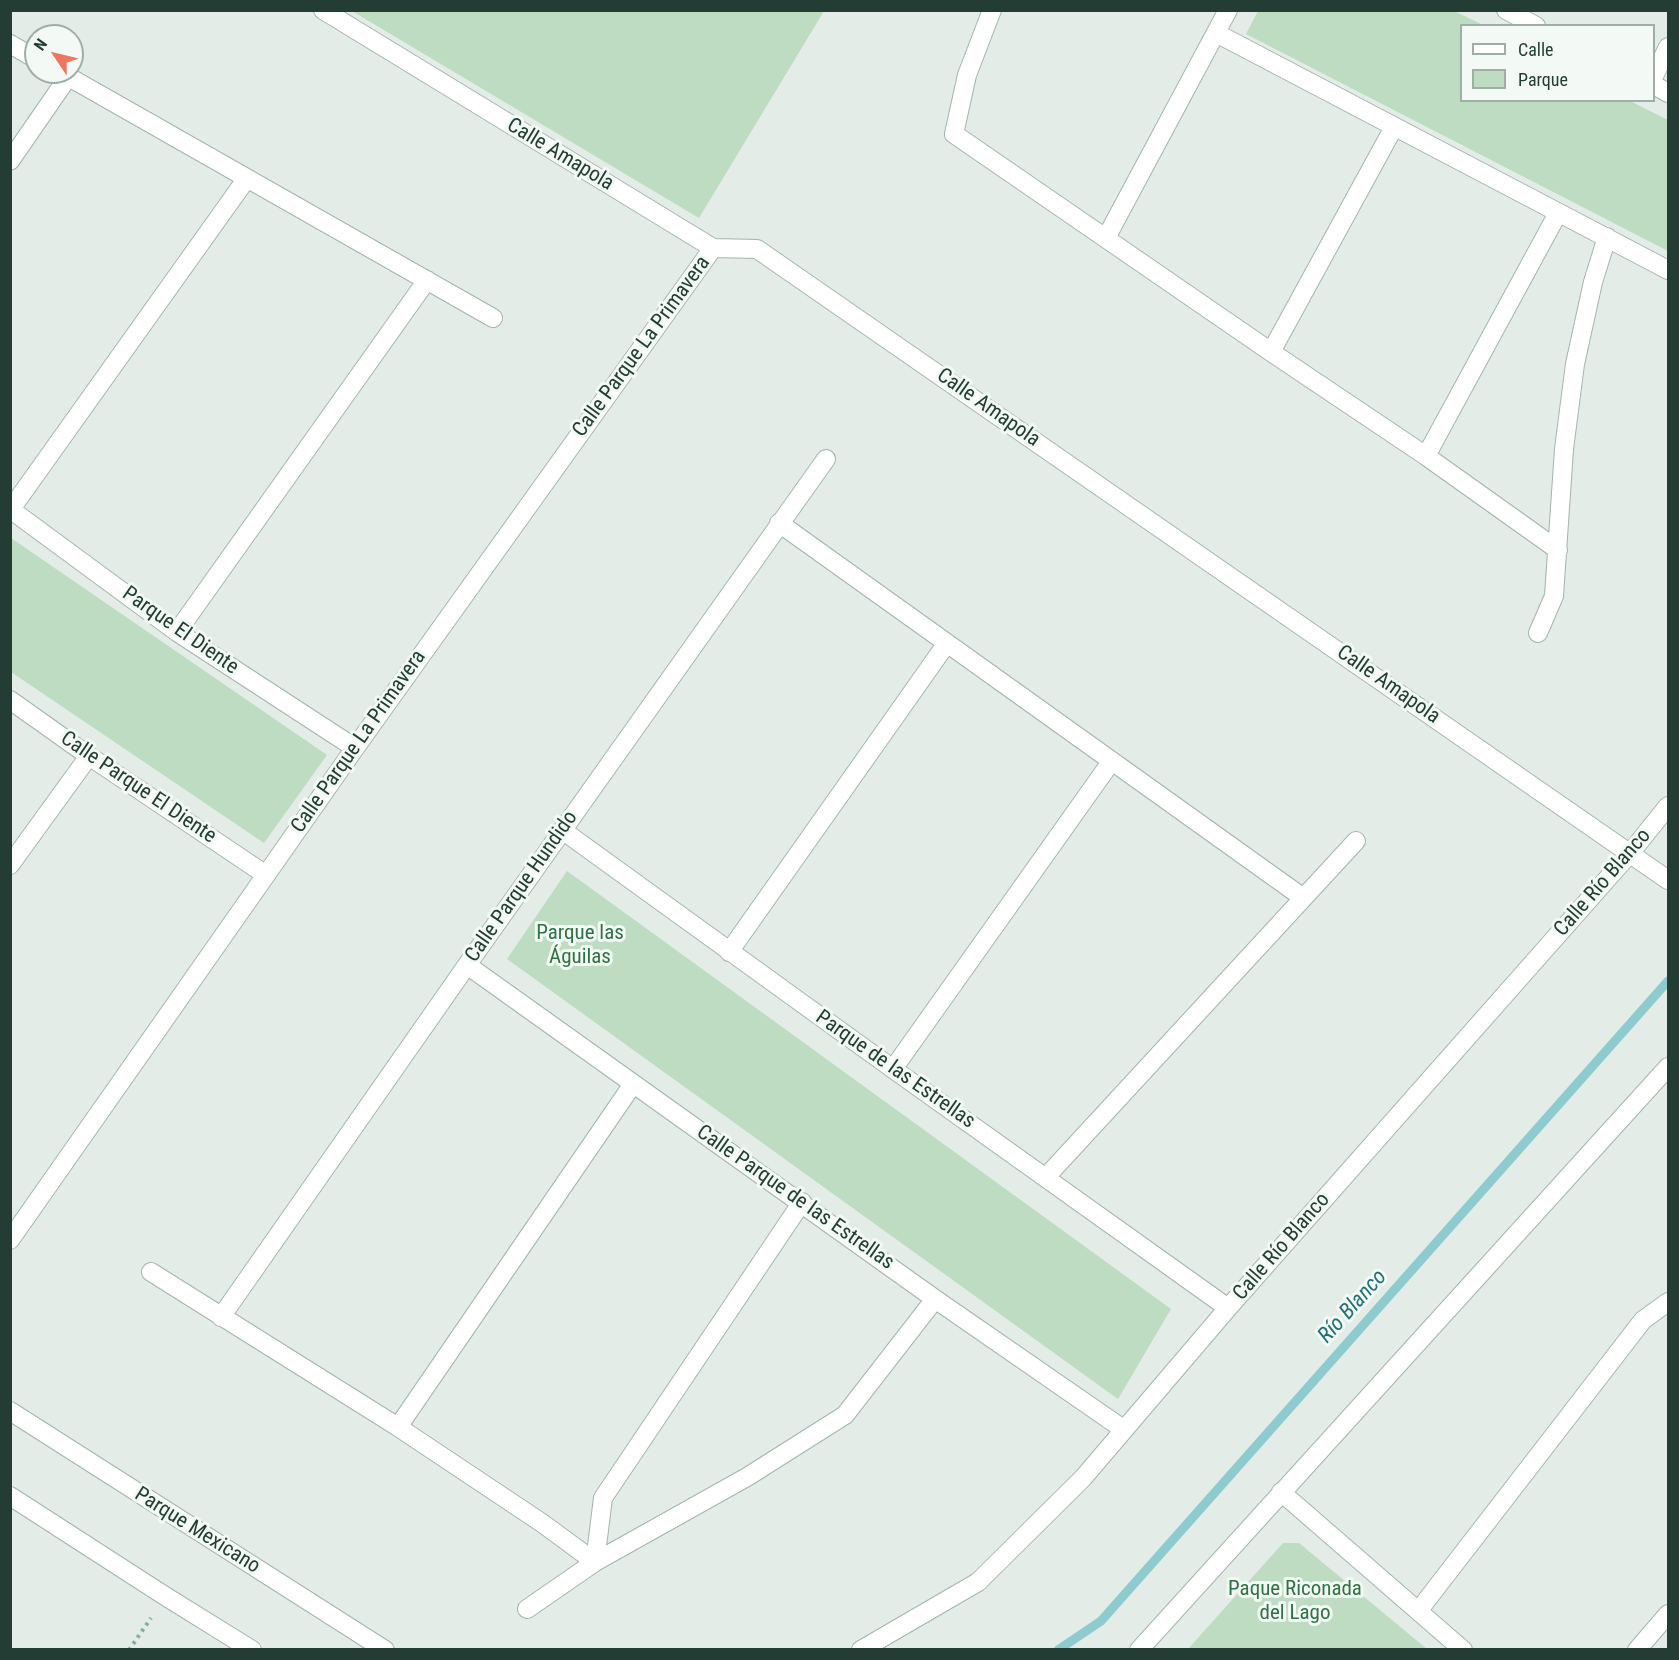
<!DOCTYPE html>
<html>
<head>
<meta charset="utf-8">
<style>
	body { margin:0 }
	#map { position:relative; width:1679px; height:1660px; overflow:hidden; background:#e3ece7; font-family:"Roboto Condensed",sans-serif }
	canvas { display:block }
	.frame { position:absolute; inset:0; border:12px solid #233d34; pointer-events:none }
	.legend { position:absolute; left:1460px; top:24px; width:195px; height:78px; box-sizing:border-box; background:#f3f9f5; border:2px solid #a0aea8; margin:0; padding:8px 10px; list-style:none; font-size:18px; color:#233d34 }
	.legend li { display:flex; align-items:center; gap:12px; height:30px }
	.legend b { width:30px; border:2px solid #a0aea8 }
	.north { position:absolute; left:24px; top:24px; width:60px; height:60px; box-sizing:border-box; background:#f3f9f5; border:2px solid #a0aea8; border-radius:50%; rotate:305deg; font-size:16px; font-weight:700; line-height:24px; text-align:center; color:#233d34 }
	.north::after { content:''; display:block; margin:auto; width:21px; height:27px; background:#ec7661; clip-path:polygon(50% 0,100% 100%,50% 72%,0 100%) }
</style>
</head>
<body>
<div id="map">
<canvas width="1679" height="1660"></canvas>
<div class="frame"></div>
<ul class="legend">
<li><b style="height:8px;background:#fff"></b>Calle</li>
<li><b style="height:16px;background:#bddcc2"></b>Parque</li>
</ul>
<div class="north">N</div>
</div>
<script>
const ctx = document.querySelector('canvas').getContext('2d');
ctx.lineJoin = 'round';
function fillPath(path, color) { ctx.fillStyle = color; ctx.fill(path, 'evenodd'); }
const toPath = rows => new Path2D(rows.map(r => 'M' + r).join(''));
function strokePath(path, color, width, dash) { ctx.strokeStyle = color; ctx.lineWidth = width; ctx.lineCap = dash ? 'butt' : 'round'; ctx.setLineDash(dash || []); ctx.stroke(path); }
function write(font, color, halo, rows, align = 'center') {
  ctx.font = font + ' "Roboto Condensed",sans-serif'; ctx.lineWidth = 6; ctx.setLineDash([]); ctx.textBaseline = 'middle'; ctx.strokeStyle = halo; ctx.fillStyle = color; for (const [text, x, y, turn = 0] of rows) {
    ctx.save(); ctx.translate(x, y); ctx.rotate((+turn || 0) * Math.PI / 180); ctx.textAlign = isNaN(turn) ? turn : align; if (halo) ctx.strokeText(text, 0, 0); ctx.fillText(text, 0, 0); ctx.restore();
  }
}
const green = toPath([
	[352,11,824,11,699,218],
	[1258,11,1454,11,1483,25,1462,26,1462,100,1630,101,1668,120,1668,251,1246,34],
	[11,538,327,755,264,843,11,672],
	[567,871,1171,1309,1118,1399,507,959],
	[1283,1543,1299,1543,1427,1649,1188,1649]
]);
const stream = toPath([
	[1058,1650,1101,1621,1668,981]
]);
const path = toPath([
	[129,1650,151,1618]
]);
const street = toPath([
	[323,10,713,248,757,249,1668,880],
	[992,10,967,75,954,134,1271,352,1426,456,1558,550],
	[1506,10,1536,26],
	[1216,33,1668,270],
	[10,44,36,59],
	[60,72,493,318],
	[1654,76,1668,47],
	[1654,85,1668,93],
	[10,161,68,77],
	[1106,238,1228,10],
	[1271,352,1394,127],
	[1426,456,1558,213],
	[10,509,177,632,355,748],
	[11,509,247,178],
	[779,523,1302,897],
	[177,632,427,280],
	[1538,633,1554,596,1564,449,1575,364,1593,282,1607,237],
	[10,700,89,756,266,875],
	[562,830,893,1069,1228,1308],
	[10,865,89,756],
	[729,952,947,643],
	[467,965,935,1299,1123,1429],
	[893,1069,1111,762],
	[1046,1177,1356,841],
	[10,1240,355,748,713,248],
	[151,1272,398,1427,542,1523,595,1562,603,1498,802,1202],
	[221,1317,467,965,826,459],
	[10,1411,385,1650],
	[398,1427,633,1084],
	[1281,1492,1463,1650],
	[10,1496,165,1596,252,1650],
	[527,1609,595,1562,747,1477,845,1415,935,1299],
	[1419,1610,1643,1320,1668,1302],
	[861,1650,978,1582,1083,1478,1228,1308,1631,852,1668,806],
	[1139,1650,1668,1067],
	[1637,1650,1668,1614]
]);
const streetNames = [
	["Calle Amapola",560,155,31],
	["Calle Parque La Primavera",642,347,-54],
	["Calle Amapola",988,408,35],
	["Parque El Diente",180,631,35],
	["Calle Amapola",1388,685,35],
	["Calle Parque La Primavera",359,742,-55],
	["Calle Parque El Diente",138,788,34],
	["Calle Río Blanco",1603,883,-49],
	["Calle Parque Hundido",522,887,-55],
	["Parque de las Estrellas",895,1070,35],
	["Calle Parque de las Estrellas",795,1198,35],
	["Calle Río Blanco",1282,1247,-49],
	["Parque Mexicano",197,1531,32]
];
const parkNames = [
	["Parque las",580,934],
	["Águilas",580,958],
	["Paque Riconada",1295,1590],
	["del Lago",1295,1614]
];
const waterNames = [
	["Río Blanco",1353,1307,-48]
];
fillPath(green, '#bddcc2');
strokePath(stream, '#8dcbcf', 9);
strokePath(street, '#a6b4ae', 20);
strokePath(path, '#85ae9d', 4, [3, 4.5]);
strokePath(street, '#fff', 18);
write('21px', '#233d34', '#f3f9f5', streetNames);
write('21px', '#2f7243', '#f3f9f5', parkNames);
write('italic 22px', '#207076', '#f3f9f5', waterNames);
</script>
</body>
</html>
